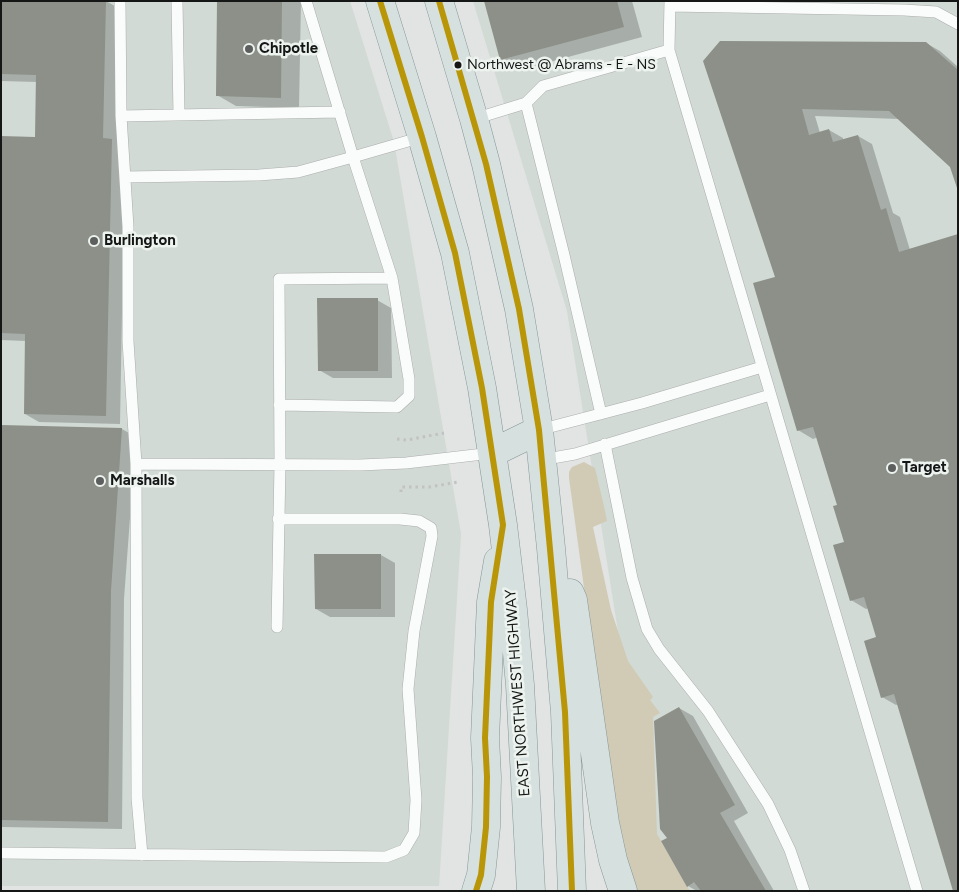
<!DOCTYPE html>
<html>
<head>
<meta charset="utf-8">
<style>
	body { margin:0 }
	#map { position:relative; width:959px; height:892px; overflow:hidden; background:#e1e4e2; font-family:Figtree,sans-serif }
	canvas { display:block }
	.frame { position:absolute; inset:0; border:2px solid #151716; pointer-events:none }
</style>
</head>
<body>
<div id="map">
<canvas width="959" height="892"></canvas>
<div class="frame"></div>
</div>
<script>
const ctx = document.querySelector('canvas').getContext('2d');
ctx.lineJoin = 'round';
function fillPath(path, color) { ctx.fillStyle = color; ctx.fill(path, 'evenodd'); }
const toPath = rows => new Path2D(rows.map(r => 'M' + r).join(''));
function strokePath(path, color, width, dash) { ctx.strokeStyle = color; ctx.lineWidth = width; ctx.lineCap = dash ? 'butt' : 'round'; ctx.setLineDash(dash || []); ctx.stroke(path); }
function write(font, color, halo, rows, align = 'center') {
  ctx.font = font + ' Figtree,sans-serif'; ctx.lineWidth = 5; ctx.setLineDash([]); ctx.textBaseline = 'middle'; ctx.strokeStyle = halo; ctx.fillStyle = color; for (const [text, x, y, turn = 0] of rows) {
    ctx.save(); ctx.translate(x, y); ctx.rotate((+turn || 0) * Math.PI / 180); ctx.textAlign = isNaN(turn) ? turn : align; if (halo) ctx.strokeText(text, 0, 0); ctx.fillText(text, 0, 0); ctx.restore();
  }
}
const built = toPath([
	[1,1,350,1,394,142,461,534,439,886,1,886],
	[473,1,958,1,958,891,690,891,649,826,567,311]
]);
const green = toPath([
	[584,462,595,468,605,511,607,521,593,527,611,610,628,661,653,697,650,700,660,713,653,717,657,834,690,891,633,891,610,778,569,478,569,472,572,467]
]);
const shadow = toPath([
	[1,1,106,1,120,9,125,148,120,424,39,422,25,414,26,341,1,340,1,137,36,138,37,82,1,81],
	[218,1,301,1,299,108,236,106,217,95],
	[485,1,632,1,642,37,520,70,501,60],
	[926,43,940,51,958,67,958,188,951,166,899,119,815,116,820,133,829,130,843,138,843,140,858,136,872,144,893,213,900,217,910,250,899,704,896,705,882,697,878,638,869,608,866,609,851,600,846,543,838,505,818,437,813,439,798,430,776,278,705,61],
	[377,300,391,308,392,378,333,378,319,370],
	[1,426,122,429,136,437,124,599,122,829,1,827],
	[381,555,395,563,395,617,330,617,316,609],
	[679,708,693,716,748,813,734,821,774,891,697,891,688,886,669,838]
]);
const building = toPath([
	[1,1,106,1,103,138,112,139,106,416,24,414,25,334,1,333,1,136,35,137,36,75,1,74],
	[217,1,282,1,281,98,216,96],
	[484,1,617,1,624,27,500,60],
	[720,41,926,42,958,70,958,191,950,167,889,111,802,109,809,135,829,129,833,142,858,135,881,210,886,208,899,252,958,234,958,891,953,891,894,694,881,698,864,641,876,637,864,597,850,601,833,545,844,542,833,506,837,505,813,427,797,431,753,283,775,277,703,61],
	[317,298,378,298,378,371,318,371],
	[1,425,122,428,111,591,108,822,1,820],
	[314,554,381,554,381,609,315,609],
	[679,707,735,805,720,813,766,891,701,891,694,882,687,887,661,841,667,838,660,829,654,721]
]);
const path = toPath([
	[397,439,407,440,444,433],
	[401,492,401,487,429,487,458,482]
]);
const lane = toPath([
	[120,1,121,116,128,227,128,341,136,464,137,798,142,855],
	[177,1,179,115],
	[670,1,669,50,917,891],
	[670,6,904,10,936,12,958,24],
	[526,103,543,86,669,50],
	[121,116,340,112],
	[474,119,526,103,564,255,601,414],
	[125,177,259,175,298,172,353,157,306,1],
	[279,405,397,407,409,396,409,379,392,278],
	[539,430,642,403,762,367],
	[605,444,632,578,647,629,659,649,708,711,768,804,790,850,804,891],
	[541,460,575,454,770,395],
	[136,464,360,465,406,463,492,453],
	[277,627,280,463,279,279,392,278,353,157,422,137],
	[1,853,386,857,404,850,414,833,416,800,408,689,414,631,432,536,431,528,419,521,400,519,278,519]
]);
const primary = toPath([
	[380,1,422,137,455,253,482,388,503,525,513,610,520,685,531,891],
	[439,1,474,119,486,164,519,309,539,430,551,548,565,712,572,891],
	[492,453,539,430],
	[570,593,573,600,605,823,613,860,623,891],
	[476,891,481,875,486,827,487,777,485,738,491,602,498,561]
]);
const bus1 = toPath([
	[380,1,422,137,455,253,482,388,503,525,491,602,485,738,487,777,486,827,481,875,476,891],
	[439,1,486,164,519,309,539,430,565,712,572,891]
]);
const markers = [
	[249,49,5,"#5c5f5d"],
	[458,65,4.5,"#151716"],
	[94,241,5,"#5c5f5d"],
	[892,468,5,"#5c5f5d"],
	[100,481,5,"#5c5f5d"]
];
const busNames = [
	["Northwest @ Abrams - E - NS",467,65]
];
const poiNames = [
	["Chipotle",259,49],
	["Burlington",104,241],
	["Target",902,468],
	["Marshalls",110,481]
];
const streetNames = [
	["EAST NORTHWEST HIGHWAY",518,693,-94]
];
fillPath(built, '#d1dad4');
fillPath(green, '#d1cbb6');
fillPath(shadow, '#0003');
fillPath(building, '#8c9088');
strokePath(lane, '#acaead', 12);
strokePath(primary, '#859696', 29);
strokePath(path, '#c2c2c2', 3, [2.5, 4]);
strokePath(lane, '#fafbfb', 11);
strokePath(primary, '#d6e0df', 28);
strokePath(bus1, '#b99607', 6);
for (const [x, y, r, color] of markers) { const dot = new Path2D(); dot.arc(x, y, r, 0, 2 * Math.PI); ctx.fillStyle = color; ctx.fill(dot); strokePath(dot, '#edf3ef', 2); }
write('14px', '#151716', '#edf3ef', busNames, 'left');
write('bold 15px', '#151716', '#edf3ef', poiNames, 'left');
write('15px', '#151716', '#edf3ef', streetNames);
</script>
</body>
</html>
